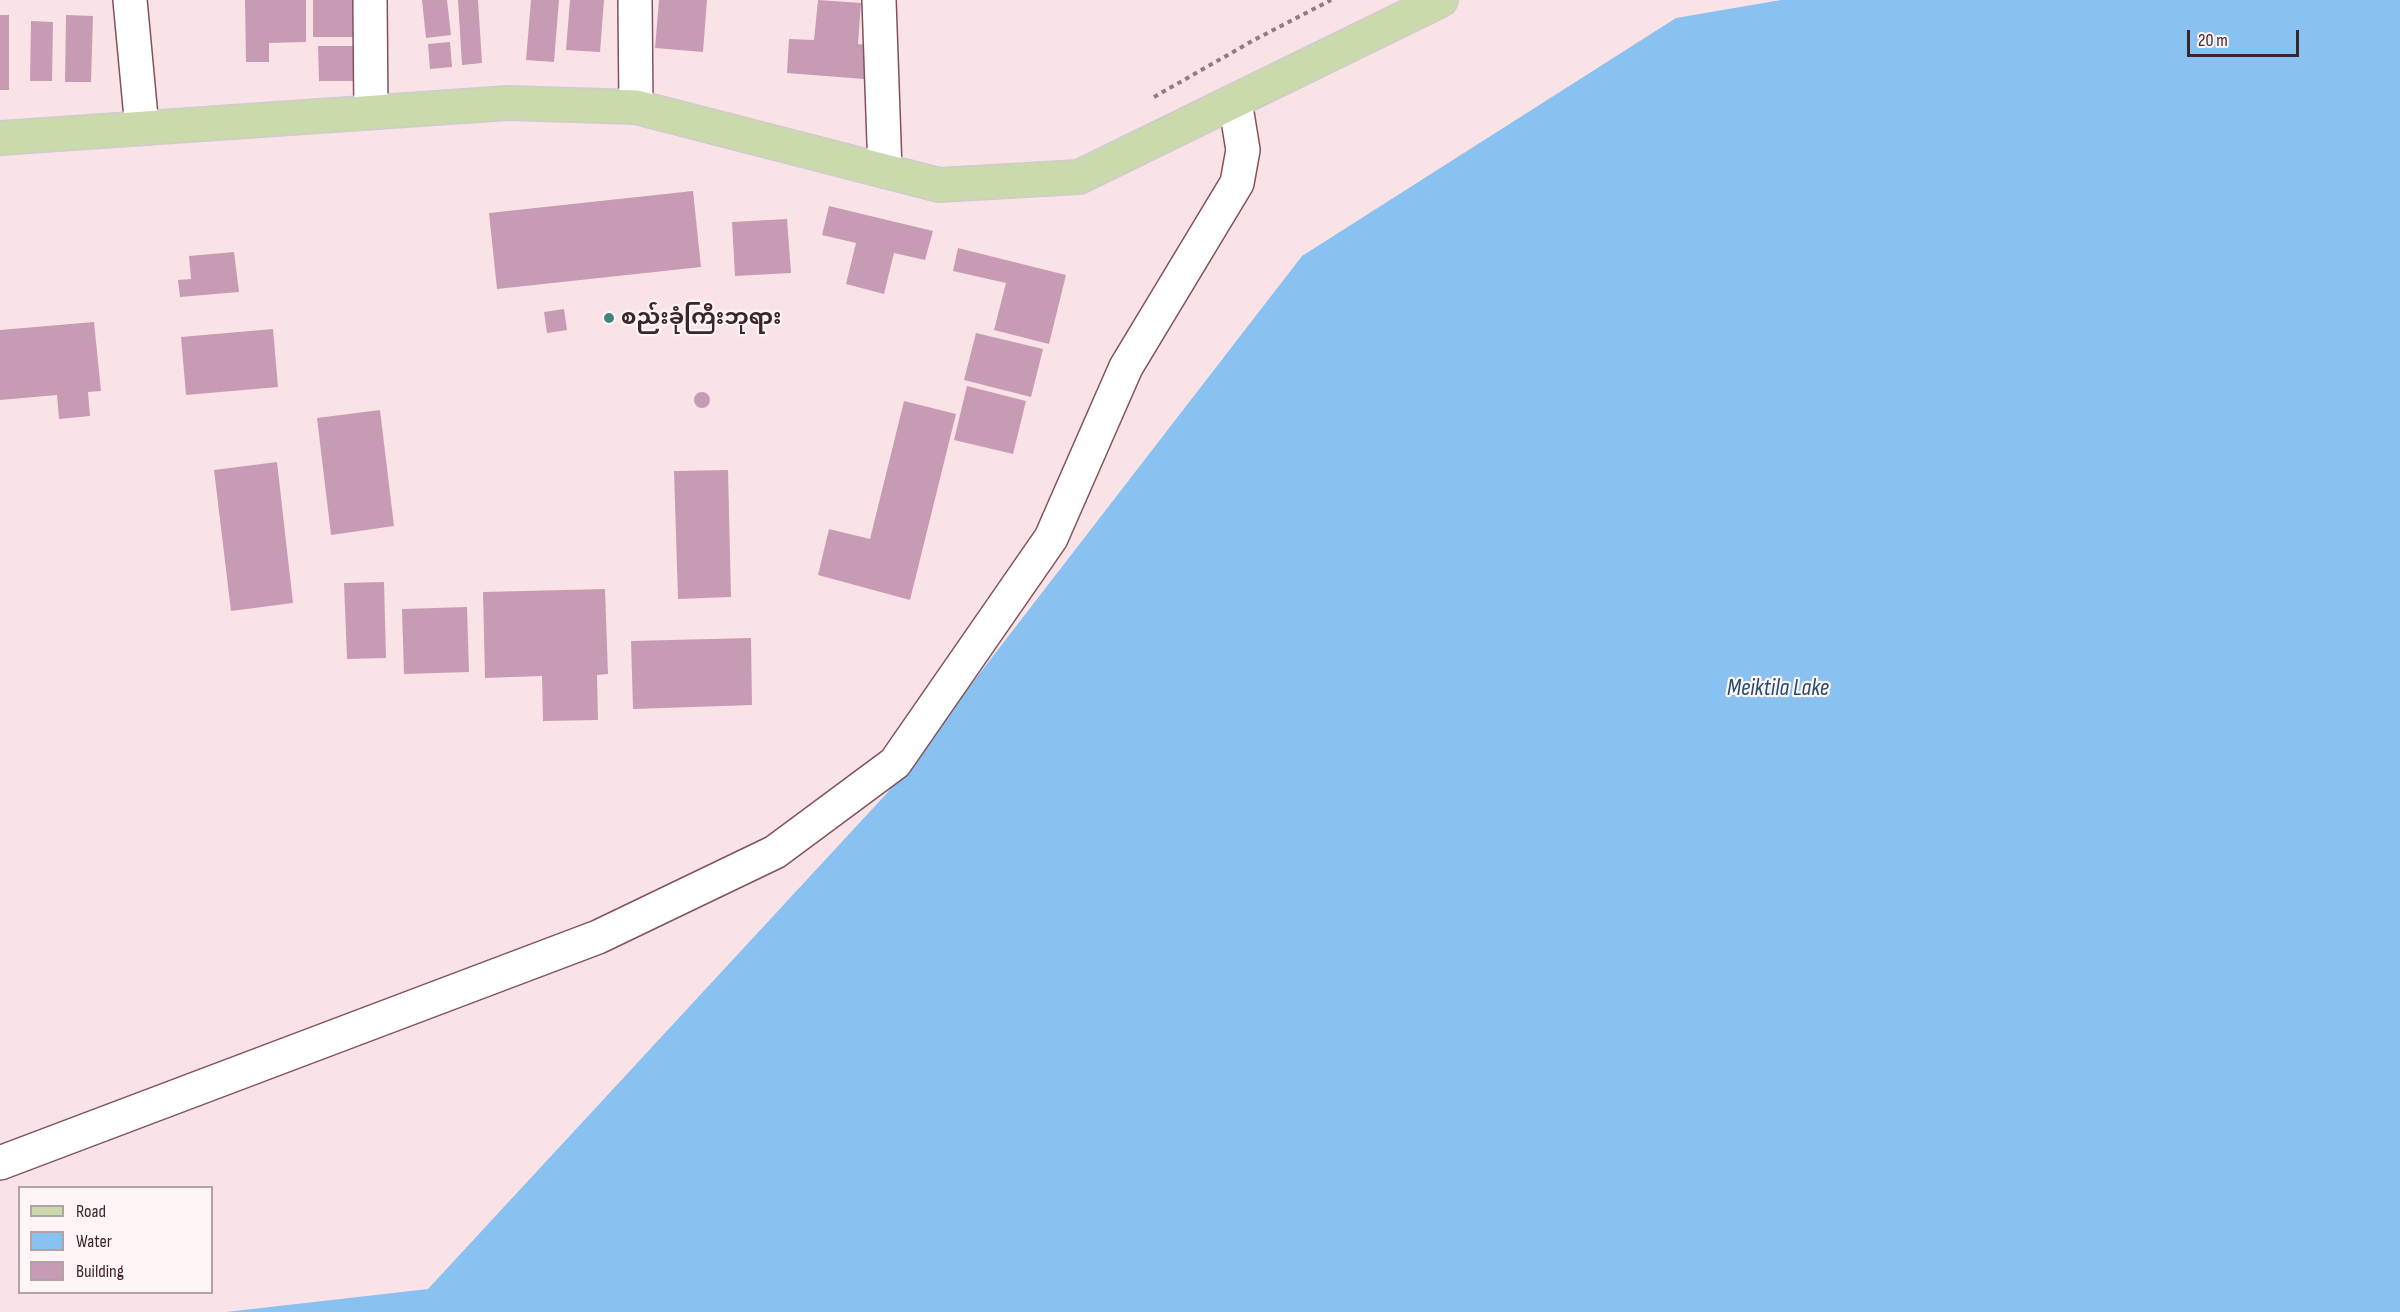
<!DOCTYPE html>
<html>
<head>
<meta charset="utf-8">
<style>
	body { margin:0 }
	#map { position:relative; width:2400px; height:1312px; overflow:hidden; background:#fae3e7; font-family:"Sofia Sans Condensed",sans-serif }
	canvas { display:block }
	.legend { position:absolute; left:18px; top:1186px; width:195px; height:108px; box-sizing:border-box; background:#fff4f6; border:2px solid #b1a2a5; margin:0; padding:8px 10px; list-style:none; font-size:18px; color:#3b272b }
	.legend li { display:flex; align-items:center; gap:12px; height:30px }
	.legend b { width:30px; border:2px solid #b1a2a5 }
	.scale { position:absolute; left:2187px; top:30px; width:112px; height:27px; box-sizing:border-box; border:3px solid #3b272b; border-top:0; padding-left:8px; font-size:18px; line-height:21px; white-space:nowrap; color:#3b272b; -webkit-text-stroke:4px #fff4f6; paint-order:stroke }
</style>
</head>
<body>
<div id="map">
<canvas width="2400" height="1312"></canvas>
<ul class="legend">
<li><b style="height:8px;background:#cadaac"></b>Road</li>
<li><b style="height:16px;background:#89c1f1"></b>Water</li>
<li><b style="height:16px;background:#c89bb4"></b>Building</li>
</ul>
<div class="scale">20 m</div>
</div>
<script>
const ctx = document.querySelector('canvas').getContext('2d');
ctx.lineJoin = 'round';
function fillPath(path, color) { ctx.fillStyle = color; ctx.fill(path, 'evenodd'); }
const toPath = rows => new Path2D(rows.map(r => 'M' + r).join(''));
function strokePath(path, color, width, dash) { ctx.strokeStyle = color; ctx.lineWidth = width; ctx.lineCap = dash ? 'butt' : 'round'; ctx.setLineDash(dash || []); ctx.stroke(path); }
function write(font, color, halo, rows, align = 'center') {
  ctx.font = font + ' "Sofia Sans Condensed","Noto Sans Myanmar",sans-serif'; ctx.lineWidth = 4.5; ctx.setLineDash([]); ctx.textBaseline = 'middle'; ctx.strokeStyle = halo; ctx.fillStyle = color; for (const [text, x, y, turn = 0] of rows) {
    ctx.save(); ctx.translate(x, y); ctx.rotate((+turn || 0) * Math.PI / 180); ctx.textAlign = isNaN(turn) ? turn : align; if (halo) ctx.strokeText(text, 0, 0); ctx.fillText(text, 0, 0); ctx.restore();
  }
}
const water = toPath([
	[1781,0,2400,0,2400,1312,226,1312,428,1289,888,792,1302,256,1676,18]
]);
const building = toPath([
	[245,0,306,0,306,42,269,43,269,62,246,62],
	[313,0,357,0,357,37,313,37],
	[422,0,447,0,451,35,426,38],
	[458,0,478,0,482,63,462,65],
	[531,0,559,0,554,62,526,60],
	[570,0,604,0,600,52,566,50],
	[659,0,707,0,703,52,655,48],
	[818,0,861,3,858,44,867,45,864,79,787,73,789,39,814,40],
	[0,15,9,15,9,90,0,90],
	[66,15,93,16,91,82,65,82],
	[31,21,53,22,52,81,30,81],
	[450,42,452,67,430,69,428,44],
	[318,46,358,46,358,81,319,81],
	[693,191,701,267,497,289,489,213],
	[829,206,933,231,925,260,894,253,884,294,846,284,856,243,822,235],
	[787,219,791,273,735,276,732,222],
	[958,248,1066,275,1049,344,994,330,1006,283,953,271],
	[234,252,239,292,180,297,178,280,191,279,189,256],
	[564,309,567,330,547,333,544,312],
	[94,322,101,391,88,392,90,416,59,419,57,395,0,400,0,330],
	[273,329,278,387,186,395,181,337],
	[976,333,1043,349,1031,397,964,380],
	[967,386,1026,401,1013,454,954,440],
	'694 400a8 8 0 1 1 16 0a8 8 0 1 1-16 0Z',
	[904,401,956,414,910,600,818,575,829,529,870,539],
	[380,410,394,526,331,535,317,418],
	[277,462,293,603,231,611,214,470],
	[728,470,731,597,678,599,674,471],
	[384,582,386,658,347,659,344,583],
	[605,589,608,674,597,675,598,720,543,721,542,676,485,678,483,592],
	[467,607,469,672,404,674,402,609],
	[751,638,752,705,633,709,631,641]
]);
const path = toPath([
	[1154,97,1254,40,1331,0]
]);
const minor = toPath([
	[130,0,142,128],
	[370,0,371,112],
	[635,0,636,107],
	[879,0,885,171],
	[0,1163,598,937,775,852,895,763,1051,538,1126,367,1237,183,1243,150,1235,101]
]);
const major = toPath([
	[0,138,508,103,636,107,939,185,1079,177,1441,0]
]);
const markers = [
	[609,318,6,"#41867e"]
];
const poiNames = [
	["စည်းခုံကြီးဘုရား",621,318]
];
const waterNames = [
	["Meiktila Lake",1778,689]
];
fillPath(water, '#89c1f1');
fillPath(building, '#c89bb4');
strokePath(minor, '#80525d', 36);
strokePath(major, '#d0cbcc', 36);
strokePath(path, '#917c80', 4, [4.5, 4.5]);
strokePath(minor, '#fff', 33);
strokePath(major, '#cadaac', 33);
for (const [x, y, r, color] of markers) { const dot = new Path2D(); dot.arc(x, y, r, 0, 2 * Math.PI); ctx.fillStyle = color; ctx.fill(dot); strokePath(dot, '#fff4f6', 2); }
write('bold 22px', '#3b272b', '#fff4f6', poiNames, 'left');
write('italic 24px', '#234d6d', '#fff4f6', waterNames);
</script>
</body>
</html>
